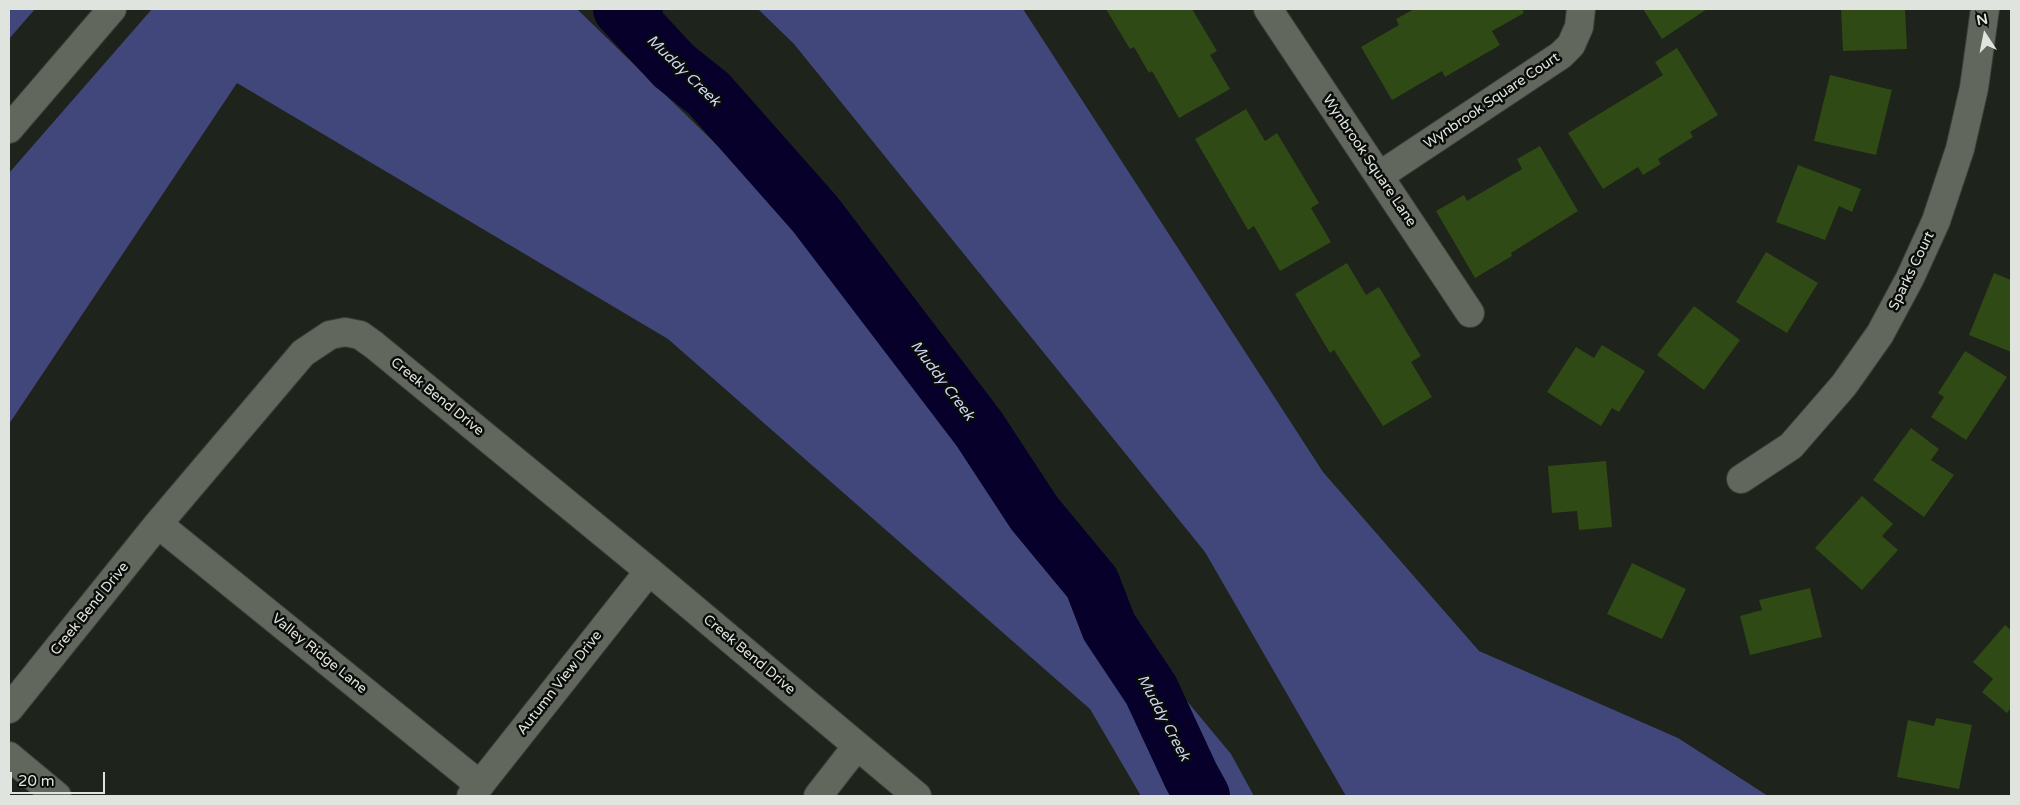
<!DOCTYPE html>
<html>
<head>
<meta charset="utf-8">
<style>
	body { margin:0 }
	#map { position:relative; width:2020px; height:805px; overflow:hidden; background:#1e231b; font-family:"Varela Round",sans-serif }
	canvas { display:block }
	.frame { position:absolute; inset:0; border:10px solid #e0e4de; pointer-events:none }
	.north { position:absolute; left:1960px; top:10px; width:50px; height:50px; -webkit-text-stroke:4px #090c08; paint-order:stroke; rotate:349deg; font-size:14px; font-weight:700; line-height:20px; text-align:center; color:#e0e4de }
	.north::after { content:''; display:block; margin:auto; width:18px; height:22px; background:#e0e4de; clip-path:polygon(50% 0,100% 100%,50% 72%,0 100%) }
	.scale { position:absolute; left:10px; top:772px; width:95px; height:22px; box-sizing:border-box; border:2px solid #e0e4de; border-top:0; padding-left:6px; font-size:15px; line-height:18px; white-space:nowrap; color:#e0e4de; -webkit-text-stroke:4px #090c08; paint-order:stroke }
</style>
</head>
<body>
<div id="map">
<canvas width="2020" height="805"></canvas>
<div class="frame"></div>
<div class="north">N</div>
<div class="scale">20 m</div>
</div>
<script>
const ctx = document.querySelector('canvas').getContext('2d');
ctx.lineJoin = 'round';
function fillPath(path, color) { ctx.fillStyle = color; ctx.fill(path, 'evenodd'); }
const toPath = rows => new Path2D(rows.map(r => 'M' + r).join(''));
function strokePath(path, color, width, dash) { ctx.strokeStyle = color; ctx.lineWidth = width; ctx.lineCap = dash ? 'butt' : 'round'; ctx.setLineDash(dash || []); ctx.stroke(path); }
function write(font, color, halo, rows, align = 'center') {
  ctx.font = font + ' "Varela Round",sans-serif'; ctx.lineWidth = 5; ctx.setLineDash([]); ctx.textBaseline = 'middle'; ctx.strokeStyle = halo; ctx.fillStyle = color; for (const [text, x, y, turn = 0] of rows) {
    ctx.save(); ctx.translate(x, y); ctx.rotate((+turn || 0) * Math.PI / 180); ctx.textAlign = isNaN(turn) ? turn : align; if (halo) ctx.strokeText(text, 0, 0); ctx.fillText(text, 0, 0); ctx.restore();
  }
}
const forest = toPath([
	[9,9,35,9,9,39],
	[152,9,577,9,755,182,1231,754,1254,796,1141,796,1090,709,668,339,237,83,9,424,9,173],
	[758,9,1023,9,1323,472,1479,651,1678,738,1768,796,1346,796,1205,552,794,44]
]);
const stream = toPath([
	[649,38,658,9]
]);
const river = toPath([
	[621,9,674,66,709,94,815,214,979,429,1034,513,1092,583,1109,627,1151,690,1191,776,1202,796]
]);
const building = toPath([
	[1106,9,1192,9,1217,51,1210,55,1230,89,1179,118,1152,71,1149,73,1134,47,1130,49],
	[1414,9,1522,9,1524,13,1492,31,1500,45,1445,77,1442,71,1392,100,1361,47,1399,25,1396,19],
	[1643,9,1707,9,1662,39],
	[1841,9,1905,9,1907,49,1843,51],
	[1677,48,1718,115,1690,132,1693,137,1658,159,1661,164,1643,175,1638,167,1603,189,1568,133,1663,75,1655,62],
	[1830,75,1892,90,1876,155,1814,141],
	[1246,109,1265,141,1277,133,1319,203,1311,208,1331,242,1280,271,1254,226,1248,230,1195,139],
	[1540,146,1578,211,1511,253,1512,256,1475,278,1436,211,1464,195,1467,201,1522,169,1517,159],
	[1798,165,1861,189,1852,212,1839,206,1825,240,1776,222],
	[1766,252,1818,283,1787,333,1736,302],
	[1347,263,1366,295,1379,287,1421,356,1411,362,1432,397,1383,426,1334,350,1330,353,1295,294],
	[1994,273,2011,280,2011,352,1969,335],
	[1694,306,1740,340,1704,390,1657,355],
	[1602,345,1645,371,1619,412,1612,408,1601,426,1547,392,1576,347,1594,358],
	[1965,351,2007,377,1966,440,1931,417,1944,397,1938,393],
	[1911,428,1939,449,1931,460,1954,475,1924,517,1873,480],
	[1606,461,1612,527,1579,530,1577,511,1552,513,1548,466],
	[1862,496,1893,524,1882,536,1898,550,1862,590,1815,548],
	[1632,563,1686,589,1662,639,1607,614],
	[1810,588,1822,637,1750,655,1740,616,1762,610,1759,600],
	[2005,625,2011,630,2011,708,2007,713,1982,692,1993,679,1973,662],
	[1936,718,1972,725,1959,789,1897,777,1908,720,1934,726]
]);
const minor = toPath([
	[1268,9,1470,313],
	[1379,176,1561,55,1571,45,1579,27,1581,9],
	[1741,479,1791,446,1844,385,1880,334,1910,278,1936,221,1960,149,1974,88,1985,9],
	[158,524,480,785],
	[9,709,158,524,303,353,330,335,345,332,360,335,374,345,649,571,917,796],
	[9,756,57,796],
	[471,796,649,571],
	[818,796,857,746]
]);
const secondary = toPath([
	[9,129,112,9]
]);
const streetNames = [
	["Wynbrook Square Court",1492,101,-34],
	["Wynbrook Square Lane",1369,161,56],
	["Sparks Court",1912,271,-64],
	["Creek Bend Drive",437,397,39],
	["Creek Bend Drive",90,609,-51],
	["Valley Ridge Lane",319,654,39],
	["Creek Bend Drive",749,655,40],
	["Autumn View Drive",560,683,-52]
];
const waterNames = [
	["Muddy Creek",683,71,44],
	["Muddy Creek",942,381,53],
	["Muddy Creek",1163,718,62]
];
fillPath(forest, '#42477b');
strokePath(stream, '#06002a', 10);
strokePath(river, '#06002a', 56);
fillPath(building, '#2f4a15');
strokePath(minor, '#3c403a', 30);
strokePath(secondary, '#3c403a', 30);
strokePath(minor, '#62675e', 28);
strokePath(secondary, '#62675e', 28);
write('14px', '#e0e4de', '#090c08', streetNames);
write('italic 15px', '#ced4f5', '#090c08', waterNames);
</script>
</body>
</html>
